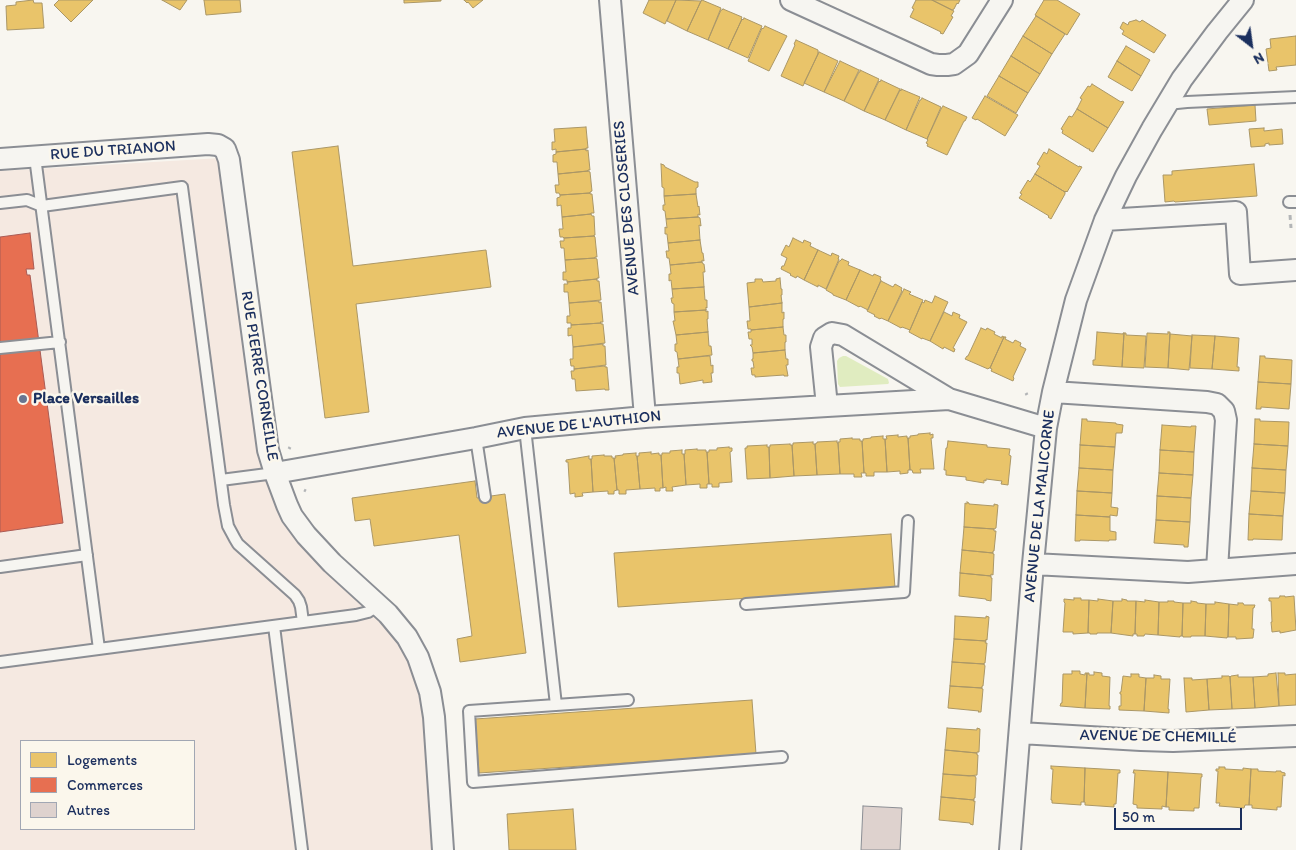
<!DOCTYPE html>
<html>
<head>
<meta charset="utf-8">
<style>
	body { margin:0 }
	#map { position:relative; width:1296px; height:850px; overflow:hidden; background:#f8f6f0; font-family:Itim,sans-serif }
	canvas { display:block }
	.legend { position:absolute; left:20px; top:740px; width:175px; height:90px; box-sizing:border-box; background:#fbf7ec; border:1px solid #a1a7b3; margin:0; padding:6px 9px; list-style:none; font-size:15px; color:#1b2f5e }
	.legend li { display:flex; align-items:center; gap:10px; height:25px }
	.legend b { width:25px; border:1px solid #a1a7b3 }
	.north { position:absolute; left:1226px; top:20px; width:50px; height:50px; -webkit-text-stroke:4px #fbf7ec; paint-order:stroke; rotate:150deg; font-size:14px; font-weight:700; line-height:20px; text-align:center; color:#1b2f5e }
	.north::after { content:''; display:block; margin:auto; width:18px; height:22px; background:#1b2f5e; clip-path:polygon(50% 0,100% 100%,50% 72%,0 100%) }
	.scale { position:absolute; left:1114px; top:808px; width:128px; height:22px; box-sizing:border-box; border:2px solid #1b2f5e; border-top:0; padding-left:6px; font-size:15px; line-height:18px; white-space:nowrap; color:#1b2f5e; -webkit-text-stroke:4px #fbf7ec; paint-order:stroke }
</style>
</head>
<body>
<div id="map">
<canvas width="1296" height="850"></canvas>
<ul class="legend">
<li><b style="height:14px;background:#e9c46a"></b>Logements</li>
<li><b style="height:14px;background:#e76f51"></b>Commerces</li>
<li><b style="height:14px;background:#ded2ce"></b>Autres</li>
</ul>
<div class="north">N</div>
<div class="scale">50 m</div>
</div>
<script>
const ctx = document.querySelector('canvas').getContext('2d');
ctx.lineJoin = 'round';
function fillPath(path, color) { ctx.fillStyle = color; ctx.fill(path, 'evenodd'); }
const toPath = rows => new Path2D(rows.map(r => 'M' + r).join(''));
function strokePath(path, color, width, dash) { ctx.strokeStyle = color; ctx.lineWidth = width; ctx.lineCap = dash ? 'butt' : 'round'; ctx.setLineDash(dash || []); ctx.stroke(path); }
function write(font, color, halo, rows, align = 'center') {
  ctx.font = font + ' Itim,sans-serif'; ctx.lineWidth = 5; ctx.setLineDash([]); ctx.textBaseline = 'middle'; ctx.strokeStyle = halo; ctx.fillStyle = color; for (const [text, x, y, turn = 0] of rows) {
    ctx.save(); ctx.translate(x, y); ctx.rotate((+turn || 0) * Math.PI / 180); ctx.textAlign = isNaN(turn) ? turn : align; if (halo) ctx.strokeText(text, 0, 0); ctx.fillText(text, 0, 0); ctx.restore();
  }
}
const built = toPath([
	[221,158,274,479,295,527,397,630,425,696,435,850,0,850,0,171],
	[21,741,194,741,194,829,21,829]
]);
const green = toPath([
	[843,356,846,356,888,379,889,383,888,384,840,387,838,384,837,361,839,358]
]);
const homes = toPath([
	[33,0,34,3,42,3,44,28,7,30,6,6,16,5,16,2,33,0],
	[59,0,93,0,71,22,54,5,59,0],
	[162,0,187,0,180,10,162,0],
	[204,0,240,0,241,12,206,15,204,0],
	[404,0,441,0,441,1,404,3,404,0],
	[464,0,483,0,473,8,468,2,467,3,464,0],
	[649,0,676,0,665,24,643,13,649,0],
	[676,0,701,1,687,31,667,21,676,0],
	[702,0,721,8,708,40,687,31,701,1,702,0],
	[916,0,932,0,954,11,951,16,953,17,943,34,940,33,941,32,910,17,914,9,912,8,916,0],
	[932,0,960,0,958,4,957,3,954,9,952,10,932,0],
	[1044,0,1057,0,1080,14,1067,35,1035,15,1044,0],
	[723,9,742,17,741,19,742,19,728,49,708,40,721,10,722,10,723,9],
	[1036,16,1065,34,1052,54,1023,36,1036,16],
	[744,18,762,26,748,58,728,49,742,19,743,20,744,18],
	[1136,20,1140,22,1142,20,1166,35,1154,53,1122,34,1124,31,1120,28,1123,22,1128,25,1129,22,1136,20],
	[765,26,787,36,769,71,748,61,762,28,763,29,765,26],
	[1023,36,1052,54,1040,74,1011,56,1023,36],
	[1296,36,1296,65,1276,67,1277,70,1269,71,1266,49,1271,48,1270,39,1296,36],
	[796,40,818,50,818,54,803,86,781,76,795,45,794,44,796,40],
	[1126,46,1150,60,1141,76,1117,61,1126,46],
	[819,52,838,61,824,92,804,83,819,52],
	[1011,56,1040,74,1028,93,999,76,1011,56],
	[840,61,859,70,844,101,824,92,840,61],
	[1117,61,1141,76,1132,91,1108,77,1117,61],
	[860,70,879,79,864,111,844,101,859,72,860,72,860,70],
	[999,76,1028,93,1016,113,987,96,999,76],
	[881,80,900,89,885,120,864,111,879,81,880,82,881,80],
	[1092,84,1121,102,1122,101,1124,102,1108,128,1077,109,1082,99,1080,98,1088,86,1090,87,1092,84],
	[901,89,920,97,906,130,885,120,900,90,901,91,901,89],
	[985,96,1018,115,1005,136,977,119,976,120,972,118,985,96],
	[922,98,941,107,927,139,906,130,920,100,921,100,922,98],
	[1255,105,1256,121,1209,125,1207,109,1255,105],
	[943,106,967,117,965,121,964,121,947,155,927,146,928,144,926,143,928,140,927,139,941,109,943,106],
	[1077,109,1108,128,1093,152,1089,150,1090,149,1088,149,1062,133,1063,130,1061,129,1069,116,1072,117,1077,109],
	[586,127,588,148,586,148,586,149,556,152,556,149,552,150,552,142,555,142,554,129,586,127],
	[1264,128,1264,131,1282,129,1283,144,1269,145,1269,143,1265,144,1265,146,1251,147,1249,129,1264,128],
	[338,146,353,266,486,250,491,287,356,304,369,412,325,418,292,152,338,146],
	[586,149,586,151,588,150,590,170,588,170,588,171,558,174,557,162,553,162,553,155,556,154,556,152,586,149],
	[1049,149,1079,167,1079,166,1082,167,1067,192,1066,191,1065,192,1035,174,1040,166,1037,164,1044,152,1047,154,1049,149],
	[661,164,664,165,665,167,695,182,698,182,698,187,696,188,696,194,664,196,664,188,662,187,661,164],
	[1254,164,1257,196,1175,202,1174,201,1165,202,1163,175,1172,175,1172,171,1254,164],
	[588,171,590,172,592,191,590,192,590,193,560,195,559,193,556,193,555,185,559,185,558,174,588,171],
	[1035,174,1065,192,1065,194,1051,219,1048,217,1049,216,1019,198,1022,194,1020,193,1028,180,1030,182,1035,174],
	[590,193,590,194,592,194,594,213,591,213,591,214,562,217,561,205,557,206,557,198,560,197,560,195,590,193],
	[696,194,698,207,699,206,700,215,698,214,698,217,666,219,665,211,663,210,663,205,665,205,664,196,696,194],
	[591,214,592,216,594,216,595,235,594,235,594,236,564,238,563,237,560,237,559,229,563,229,562,217,591,214],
	[698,217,700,218,701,226,699,225,700,240,668,243,667,234,665,234,665,227,667,228,666,219,698,217],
	[594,236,595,237,597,257,595,257,595,258,565,260,564,248,561,248,560,241,564,241,564,238,594,236],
	[793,238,803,243,804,240,811,243,810,246,818,250,804,280,797,276,796,278,790,275,791,274,781,269,782,266,784,266,787,258,781,255,786,245,789,247,793,238],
	[700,240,702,253,703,253,704,261,702,260,702,262,670,265,669,258,667,258,666,251,669,251,668,243,700,240],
	[818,250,831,256,832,253,839,256,838,259,839,259,826,289,818,285,818,287,804,280,818,250],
	[595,258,597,259,599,278,597,278,597,279,567,282,567,280,563,280,563,272,566,272,565,260,595,258],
	[842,259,849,262,848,265,860,270,846,300,833,295,833,294,826,290,839,261,840,261,842,259],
	[702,262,703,264,704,264,705,272,703,272,704,287,672,289,671,280,669,281,669,274,671,274,670,265,702,262],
	[860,270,873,276,874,274,881,277,880,279,881,280,868,310,860,306,859,307,846,300,860,270],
	[780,278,781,289,782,289,782,295,781,295,782,303,749,307,747,283,755,282,755,279,762,279,763,282,776,281,776,279,780,278],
	[597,279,597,281,599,281,601,300,569,303,568,292,564,292,564,284,568,284,567,282,597,279],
	[881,281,893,287,895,284,902,288,901,290,902,291,888,321,881,318,880,319,874,316,875,315,867,311,881,281],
	[704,287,705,300,707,300,707,308,706,307,706,310,674,312,674,304,672,303,671,298,673,298,672,289,704,287],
	[904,289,911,292,909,294,923,300,910,330,902,327,901,328,888,321,904,289],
	[935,296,948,302,930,341,922,338,922,339,909,332,922,302,924,303,925,300,932,303,935,296],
	[599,301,599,303,601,302,603,322,600,322,601,323,571,325,571,323,567,323,567,316,570,316,569,303,599,301],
	[782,303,782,313,784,312,784,319,783,319,783,327,751,330,751,329,748,329,747,321,750,321,749,307,782,303],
	[706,310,706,312,708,311,708,319,707,319,708,332,676,335,673,321,675,321,674,312,706,310],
	[944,312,952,316,953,312,960,315,959,318,967,322,953,348,955,349,954,352,944,347,943,349,930,341,944,312],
	[601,323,601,324,603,324,605,343,573,347,572,335,568,336,568,328,571,328,571,325,601,323],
	[783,327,784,335,786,335,786,342,785,342,785,350,753,353,752,347,750,345,752,345,752,339,749,339,748,332,751,332,751,330,783,327],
	[981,328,986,330,987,328,995,332,994,334,1002,338,1002,336,1004,337,990,368,989,368,988,369,965,359,967,356,968,356,981,328],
	[708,332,709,346,711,346,712,355,678,359,677,352,675,351,675,344,677,344,676,335,708,332],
	[1097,332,1123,334,1123,333,1124,333,1122,367,1093,365,1093,360,1095,360,1097,332],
	[1168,332,1170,332,1168,368,1145,367,1147,333,1168,334,1168,332],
	[1124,333,1126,333,1126,335,1146,336,1144,368,1122,367,1124,333],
	[1170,334,1192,336,1189,370,1168,368,1170,334],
	[1192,335,1215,336,1212,369,1190,368,1192,335],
	[1215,336,1239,338,1237,367,1239,367,1239,371,1212,369,1215,336],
	[1004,337,1006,337,1005,339,1013,343,1015,340,1021,343,1020,346,1026,349,1013,377,1014,378,1013,381,991,371,992,369,990,368,1004,337],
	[603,344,603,346,605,346,606,365,574,369,574,366,571,366,570,359,573,359,573,347,603,344],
	[785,350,786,359,788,359,788,365,786,365,788,376,784,376,784,375,755,377,755,375,752,375,751,368,754,368,753,361,752,361,752,359,753,359,753,353,785,350],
	[707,356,710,356,711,366,713,365,713,373,711,373,712,382,703,383,703,380,680,384,679,373,677,373,677,367,679,367,678,359,707,356],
	[1260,356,1265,356,1265,358,1292,360,1291,384,1258,382,1260,356],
	[605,366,605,367,607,367,609,390,605,390,605,389,576,391,575,379,572,379,571,371,574,371,574,369,605,366],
	[1258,382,1291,384,1289,409,1261,407,1261,409,1256,409,1258,382],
	[1082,419,1087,419,1087,421,1116,423,1116,424,1123,425,1122,433,1116,433,1115,447,1080,445,1082,419],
	[1255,419,1260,419,1260,421,1289,422,1288,446,1254,444,1255,419],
	[1162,425,1191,427,1191,426,1196,426,1194,452,1160,450,1162,425],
	[930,433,930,435,933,434,933,438,931,438,934,469,920,469,921,473,913,473,912,470,910,470,908,438,910,438,910,436,918,435,918,434,930,433],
	[898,435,898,437,907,436,907,438,908,438,910,470,908,470,908,473,900,474,900,471,887,472,885,439,887,439,886,436,898,435],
	[883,436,883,439,885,439,887,472,874,472,874,476,866,476,866,473,864,473,862,441,863,441,863,439,871,438,871,437,883,436],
	[852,438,852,439,860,439,860,441,862,441,864,473,861,473,862,477,854,477,854,474,840,474,838,442,840,442,840,439,852,438],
	[837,441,837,443,838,443,840,474,817,475,815,444,817,443,817,442,837,441],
	[948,441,987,445,987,447,1010,449,1009,455,1011,456,1008,485,1001,484,1002,481,986,479,986,481,984,480,984,483,966,480,966,477,946,475,946,470,944,470,946,448,947,448,948,441],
	[813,442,813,444,815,444,817,475,794,476,792,445,793,445,793,443,813,442],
	[790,444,790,445,792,445,794,476,770,478,769,447,770,447,770,445,790,444],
	[1254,444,1288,446,1286,470,1252,468,1254,444],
	[767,445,767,447,769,447,770,478,747,479,745,448,747,448,747,446,767,445],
	[1080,445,1115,447,1113,470,1079,468,1080,445],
	[729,447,729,448,732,448,732,451,730,452,732,482,719,483,719,487,712,487,712,484,709,484,707,452,709,452,709,450,717,450,717,448,729,447],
	[697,449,697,450,706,450,706,452,707,452,709,484,707,484,707,488,700,488,700,484,686,485,684,454,685,454,685,450,697,449],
	[682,450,682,454,684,454,686,485,672,487,673,491,666,491,666,487,663,488,661,455,662,455,662,453,670,453,670,451,682,450],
	[1160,450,1194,452,1193,475,1159,473,1160,450],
	[651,452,651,454,659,453,659,455,661,455,663,488,660,488,660,491,655,491,655,488,640,489,637,456,639,456,639,453,651,452],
	[636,453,636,456,637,456,640,489,626,490,626,494,619,494,619,490,617,490,614,458,616,458,615,456,623,455,623,454,636,453],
	[604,455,604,456,612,456,612,458,614,458,617,490,614,491,614,494,608,494,608,491,593,492,591,459,592,459,592,456,604,455],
	[589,456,589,459,591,459,593,492,582,493,583,496,575,497,575,493,570,494,568,462,566,462,566,460,589,456],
	[1079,468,1113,470,1112,493,1077,491,1079,468],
	[1252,468,1286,470,1285,493,1251,491,1252,468],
	[1159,473,1193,475,1191,498,1157,496,1159,473],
	[475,481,477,498,505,494,526,653,460,662,457,639,472,636,459,535,374,546,370,519,355,521,352,498,475,481],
	[1077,491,1112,493,1111,507,1118,508,1117,516,1110,515,1110,517,1076,515,1077,491],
	[1251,491,1285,493,1283,516,1249,514,1251,491],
	[1157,496,1191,498,1190,522,1156,520,1157,496],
	[967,502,969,503,969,504,994,506,994,504,998,505,996,528,994,529,964,527,965,503,967,504,967,502],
	[1249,514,1283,516,1282,540,1253,539,1253,540,1248,540,1249,514],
	[1076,515,1110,517,1110,531,1116,532,1116,540,1109,540,1109,541,1080,540,1080,541,1075,541,1076,515],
	[1156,520,1190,522,1188,547,1184,547,1184,545,1154,543,1156,520],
	[964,527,994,529,994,531,996,531,994,551,993,551,993,553,962,550,964,527],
	[891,534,895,588,618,607,614,553,891,534],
	[962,550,993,553,993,554,994,554,993,575,991,574,991,576,960,573,962,550],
	[960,573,991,576,991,578,992,578,991,601,986,600,986,599,959,596,960,573],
	[1280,596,1285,596,1285,597,1294,596,1296,630,1280,633,1280,631,1272,632,1271,622,1272,622,1271,601,1269,601,1269,598,1279,598,1280,596],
	[1074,598,1081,598,1081,600,1089,600,1088,633,1073,634,1073,632,1063,632,1065,603,1064,602,1064,599,1074,600,1074,598],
	[1098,599,1113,601,1111,633,1097,633,1097,634,1090,634,1090,633,1088,633,1089,600,1098,601,1098,599],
	[1122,599,1127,600,1127,601,1136,601,1135,634,1133,634,1133,636,1111,633,1113,601,1122,601,1122,599],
	[1145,600,1159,602,1158,635,1145,634,1144,636,1137,636,1137,634,1135,634,1136,601,1145,602,1145,600],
	[1168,601,1174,601,1174,602,1183,603,1182,636,1180,636,1180,637,1158,635,1159,602,1168,602,1168,601],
	[1191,601,1197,602,1197,603,1206,604,1205,636,1191,636,1191,637,1183,637,1183,636,1182,636,1183,603,1191,603,1191,601],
	[1215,602,1229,604,1228,637,1227,637,1227,638,1205,636,1206,604,1215,604,1215,602],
	[1238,603,1243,603,1244,605,1255,605,1254,608,1253,608,1252,629,1254,629,1253,638,1236,639,1236,637,1228,637,1229,604,1238,605,1238,603],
	[955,616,986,618,986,616,989,617,987,640,986,639,986,641,954,639,955,616],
	[954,639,986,641,985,643,987,643,985,663,984,663,984,664,952,662,954,639],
	[952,662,984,664,985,666,983,686,982,686,982,688,950,686,952,662],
	[1072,671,1080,671,1080,674,1085,675,1085,673,1087,673,1085,708,1060,706,1061,703,1062,703,1063,674,1072,674,1072,671],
	[1094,672,1102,673,1102,676,1110,677,1109,706,1110,706,1110,709,1085,708,1087,673,1089,673,1089,675,1094,675,1094,672],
	[1276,673,1279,706,1255,708,1253,677,1268,676,1268,674,1276,673],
	[1278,673,1285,673,1285,675,1296,674,1296,705,1279,706,1278,673],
	[1131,674,1139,674,1139,677,1146,678,1144,711,1119,710,1119,706,1121,706,1121,694,1120,694,1120,692,1121,692,1123,676,1131,677,1131,674],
	[1154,675,1161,676,1161,679,1170,679,1168,709,1169,709,1169,713,1144,711,1146,678,1154,678,1154,675],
	[1238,675,1238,677,1253,677,1255,708,1232,709,1230,677,1231,676,1238,675],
	[1222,676,1229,676,1230,677,1232,709,1209,710,1207,679,1222,678,1222,676],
	[1184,678,1192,678,1192,680,1207,679,1209,710,1186,712,1184,678],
	[950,686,982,688,982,689,983,689,981,712,978,712,979,711,948,708,950,686],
	[752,700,756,754,479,773,475,719,752,700],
	[947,728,977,730,977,728,980,729,979,752,977,752,977,753,945,750,947,728],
	[945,750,977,753,977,755,978,755,977,775,969,776,943,774,945,750],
	[1051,766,1085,768,1084,802,1081,802,1081,805,1052,803,1052,800,1051,800,1053,769,1051,769,1051,766],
	[1219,767,1225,767,1225,769,1243,770,1243,768,1251,769,1249,805,1245,805,1244,808,1219,806,1220,803,1216,803,1218,771,1216,771,1216,769,1219,769,1219,767],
	[1085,768,1120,770,1120,773,1118,773,1116,804,1114,804,1114,807,1085,805,1085,802,1084,802,1085,768],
	[1251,769,1258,769,1258,771,1276,772,1276,771,1281,771,1281,772,1285,773,1285,776,1283,775,1281,807,1277,807,1277,810,1252,808,1252,805,1249,805,1251,769],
	[1134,770,1168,772,1166,807,1162,806,1162,809,1137,808,1137,805,1133,804,1135,773,1133,773,1134,770],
	[1168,772,1202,774,1202,777,1201,777,1199,808,1194,808,1194,811,1169,810,1169,807,1166,807,1168,772],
	[943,774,975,776,976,778,975,798,974,798,974,800,941,797,943,774],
	[941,797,974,800,973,801,975,801,973,825,970,824,970,823,939,820,941,797],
	[573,809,576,850,509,850,507,814,573,809]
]);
const shops = toPath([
	[30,233,34,269,26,269,27,275,30,275,63,523,0,532,0,237,30,233]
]);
const building = toPath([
	[863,806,902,808,900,850,861,850,863,806]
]);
const path = toPath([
	[1290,215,1291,228],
	[1026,393,1027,395],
	[289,449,290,447],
	[304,490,306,491]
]);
const lane = toPath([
	[1167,104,1187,102,1296,97],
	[35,157,99,649],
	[1289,202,1296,202],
	[0,203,27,200,42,206,182,187,224,505,228,526,235,539,238,544,295,595,299,601,301,607,303,622],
	[0,348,60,342],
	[525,428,556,705],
	[476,438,485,497],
	[221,480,275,473],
	[0,567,87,555],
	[746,604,904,592,908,521],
	[274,626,302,850],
	[0,662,356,615,368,612,379,605],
	[628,700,469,711,473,782,782,757]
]);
const street = toPath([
	[610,0,645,417],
	[791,0,931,64,938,65,947,65,954,64,968,54,1002,0],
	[0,159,208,144,218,145,225,149,229,160,268,450,275,473,287,505,292,516,306,535,332,563,388,614,407,637,418,657,430,692,434,717,443,850],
	[1105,220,1236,212,1240,274,1296,270],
	[1053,392,1207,402,1217,404,1224,411,1226,420,1225,435,1217,570],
	[827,406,821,347,824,338,832,333,843,335,949,399],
	[275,473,476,438,525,428,645,417,827,406,949,399,1046,428],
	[1033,564,1188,572,1296,564],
	[1020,733,1141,740,1173,741,1296,736],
	[1010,850,1033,564,1046,428,1053,392,1076,300,1105,220,1126,176,1152,129,1182,79,1217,32,1243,0]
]);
const markers = [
	[23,399,5,"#687591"]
];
const streetNames = [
	["RUE DU TRIANON",113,151,-4],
	["AVENUE DES CLOSERIES",627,208,-95],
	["RUE PIERRE CORNEILLE",259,376,81],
	["AVENUE DE L'AUTHION",579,425,-6],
	["AVENUE DE LA MALICORNE",1040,506,-84],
	["AVENUE DE CHEMILLÉ",1158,737,1]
];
const poiNames = [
	["Place Versailles",33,399]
];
fillPath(built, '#f5e9e1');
fillPath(green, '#e0ecc0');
fillPath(homes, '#e9c46a');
strokePath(homes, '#ab9766', 1);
fillPath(shops, '#e76f51');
strokePath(shops, '#aa5c55', 1);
fillPath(building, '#ded2ce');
strokePath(building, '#8b8e94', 1);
strokePath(lane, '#8b8e94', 14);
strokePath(street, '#8b8e94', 24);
strokePath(path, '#b3b5b7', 3, [5, 4]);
strokePath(lane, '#f6f5f1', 10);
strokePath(street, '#f6f5f1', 20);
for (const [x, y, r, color] of markers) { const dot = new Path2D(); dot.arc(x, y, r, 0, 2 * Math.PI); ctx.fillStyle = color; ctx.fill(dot); strokePath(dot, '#fbf7ec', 2); }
write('16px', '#1b2f5e', '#fbf7ec', streetNames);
write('bold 16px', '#1b2f5e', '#fbf7ec', poiNames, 'left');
</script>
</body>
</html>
